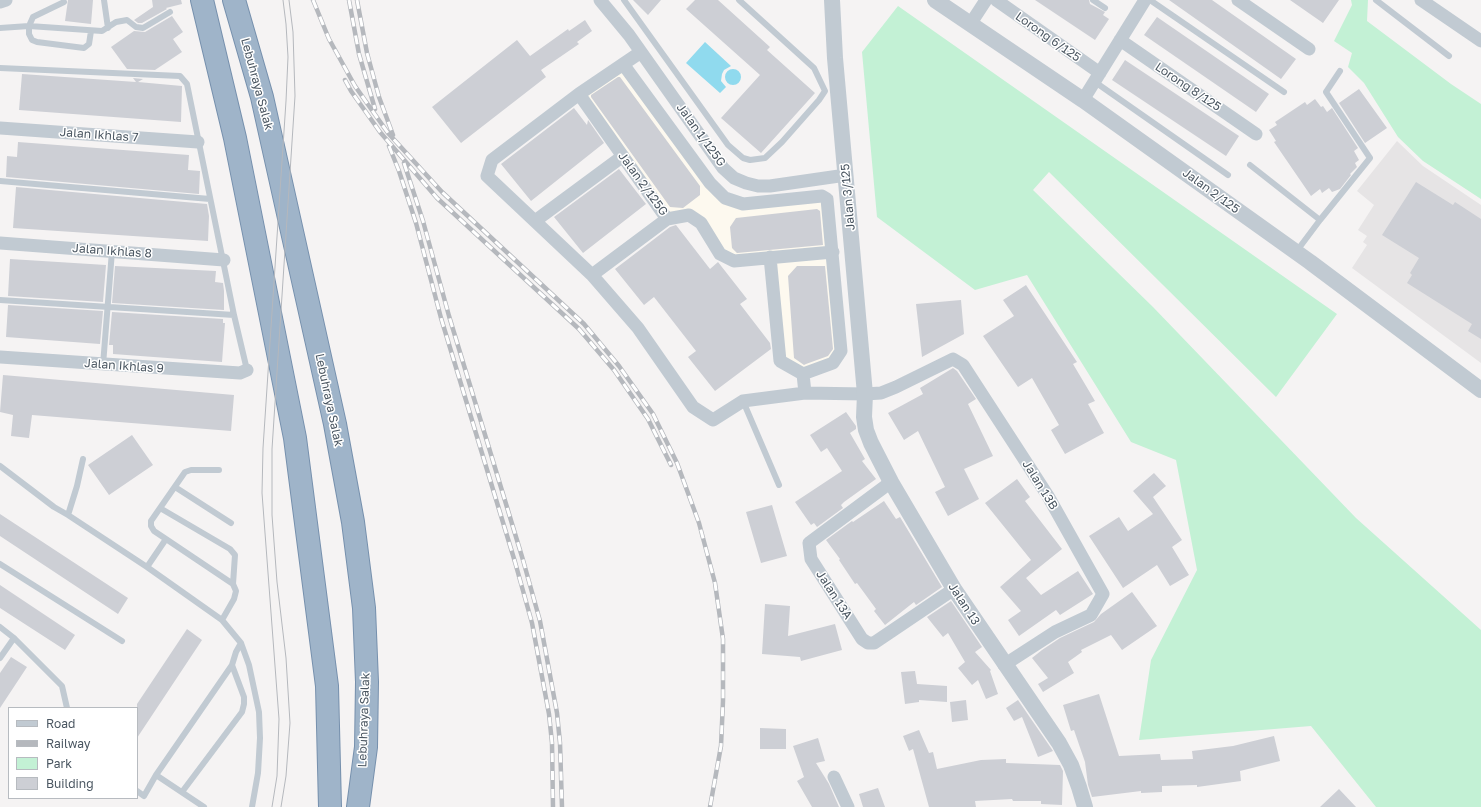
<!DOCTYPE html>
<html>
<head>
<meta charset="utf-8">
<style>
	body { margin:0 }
	#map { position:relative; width:1481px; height:807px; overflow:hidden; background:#f5f3f3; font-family:"Golos Text",sans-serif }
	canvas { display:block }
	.legend { position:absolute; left:8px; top:707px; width:130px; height:92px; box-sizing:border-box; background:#fff; border:1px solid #b7bbc0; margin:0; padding:5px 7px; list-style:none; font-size:12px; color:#4a5661 }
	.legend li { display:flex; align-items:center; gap:8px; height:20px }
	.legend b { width:20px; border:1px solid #b7bbc0 }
</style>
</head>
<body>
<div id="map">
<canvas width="1481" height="807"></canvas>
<ul class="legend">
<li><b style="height:5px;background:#c1cad2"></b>Road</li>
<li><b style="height:5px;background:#b5b8bd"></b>Railway</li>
<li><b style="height:11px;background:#c3f1d5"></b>Park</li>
<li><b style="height:11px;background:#cdcfd5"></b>Building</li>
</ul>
</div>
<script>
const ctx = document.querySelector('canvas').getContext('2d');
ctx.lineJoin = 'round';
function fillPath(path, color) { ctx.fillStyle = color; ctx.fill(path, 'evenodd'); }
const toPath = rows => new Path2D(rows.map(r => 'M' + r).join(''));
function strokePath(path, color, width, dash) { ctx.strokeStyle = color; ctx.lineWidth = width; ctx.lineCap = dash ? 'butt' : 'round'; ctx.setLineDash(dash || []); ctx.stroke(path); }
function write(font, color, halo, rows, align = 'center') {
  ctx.font = font + ' "Golos Text",sans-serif'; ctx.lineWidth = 3; ctx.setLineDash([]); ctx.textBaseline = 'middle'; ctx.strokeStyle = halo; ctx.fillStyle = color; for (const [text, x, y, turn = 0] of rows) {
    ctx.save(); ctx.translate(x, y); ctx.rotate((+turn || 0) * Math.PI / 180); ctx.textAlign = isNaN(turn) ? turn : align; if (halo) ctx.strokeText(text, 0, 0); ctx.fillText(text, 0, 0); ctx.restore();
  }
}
const commercial = toPath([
	[622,70,722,201,824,200,838,351,832,362,806,370,785,358,775,255,736,258,722,251,703,220,669,214,586,96]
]);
const education = toPath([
	[1397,141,1423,166,1481,205,1481,363,1352,268,1367,245,1363,242,1367,236,1358,230,1374,205,1357,191]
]);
const green = toPath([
	[1351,0,1368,0,1367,21,1451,84,1481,104,1481,199,1423,161,1398,137,1364,83,1348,67,1352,53,1334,41,1352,5],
	[898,6,1337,314,1276,397,1049,172,1033,190,1153,307,1356,518,1481,630,1481,807,1376,807,1311,726,1139,740,1151,660,1197,570,1176,460,1131,442,1027,275,975,290,877,217,862,52]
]);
const water = toPath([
	[705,42,731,66,724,70,722,74,721,81,726,87,720,93,686,63],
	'725 77a8 8 0 1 1 16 0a8 8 0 1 1-16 0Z'
]);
const building = toPath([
	[68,0,93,0,91,24,65,21],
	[152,0,181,0,182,4,166,8,167,9,142,23,138,23,134,20,153,7],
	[633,0,661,0,648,15],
	[695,0,718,0,770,47,767,50,815,93,761,153,721,118,760,75,686,9],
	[1035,0,1089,0,1090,4,1105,12,1103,15,1109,19,1095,40],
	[1169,0,1212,0,1296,59,1281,79],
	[1290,0,1339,0,1323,23],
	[172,16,183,32,173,39,182,52,155,70,127,69,111,47,134,31,145,32],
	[1157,17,1269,94,1256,112,1144,35],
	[585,20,592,31,577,42,579,44,541,70,546,77,461,143,432,107,517,40,530,56,568,29,569,31],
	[1125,60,1239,136,1226,156,1112,80],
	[22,74,136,82,133,78,143,79,138,82,182,86,181,122,19,110],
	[618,77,620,77,700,186,700,195,683,208,670,207,591,97,591,95],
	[1359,89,1387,128,1365,143,1339,103],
	[1315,99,1321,107,1323,106,1327,112,1332,108,1358,148,1354,151,1359,160,1355,163,1357,167,1350,174,1351,175,1340,189,1332,192,1329,188,1322,193,1320,189,1311,196,1274,142,1276,141,1269,130,1277,125,1275,122,1305,102,1307,105],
	[574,108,587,125,588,120,604,143,531,201,501,164],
	[18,142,189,155,188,170,200,171,199,194,6,177,7,156,17,157],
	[619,169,646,204,583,253,554,217],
	[1416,182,1453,205,1455,202,1481,219,1481,339,1468,331,1472,324,1407,283,1412,275,1410,273,1419,258,1382,235],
	[16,187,207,204,209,216,208,241,13,228],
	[817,209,820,211,823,245,737,253,732,248,730,227,736,218],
	[676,225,710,269,718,262,747,299,740,304,770,343,771,349,715,391,688,357,696,351,654,297,644,305,615,269,670,227],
	[10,259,106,265,103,302,8,296],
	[115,266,216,271,215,282,223,283,224,291,224,310,112,303],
	[797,266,825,266,833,349,828,356,806,364,804,365,794,358,788,276],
	[1026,285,1077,362,1073,364,1095,401,1088,404,1104,433,1065,454,1051,430,1059,425,1032,378,1018,387,983,336,1014,316,1003,300],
	[961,300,964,334,922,357,916,304],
	[8,305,103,311,100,344,6,337],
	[112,312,223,319,223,323,225,323,222,362,113,354,113,345,109,345],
	[953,368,957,371,976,399,968,404,993,456,964,469,979,499,948,516,935,492,945,487,918,431,904,440,888,413,923,394,920,388],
	[3,375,234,395,231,431,32,415,29,438,11,436,13,415,0,412],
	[846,412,856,426,856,429,850,433,865,459,862,461,876,479,844,502,841,505,843,508,817,527,814,523,811,525,795,502,842,471,827,448,821,452,810,435],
	[132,435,153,465,109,495,88,465],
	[1154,473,1166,486,1153,497,1182,540,1172,547,1189,575,1170,586,1157,565,1123,588,1089,536,1119,517,1128,531,1153,514,1133,491],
	[1017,479,1030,497,1025,501,1062,549,1026,578,1041,595,1078,571,1093,594,1060,615,1056,610,1019,636,1008,620,1021,611,1000,587,1031,560,985,503],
	[884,501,896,519,900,517,942,587,916,605,914,602,885,625,874,611,876,609,857,583,855,584,839,560,840,559,826,540,852,521,853,522],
	[772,505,787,556,761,563,746,512],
	[0,514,128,598,118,614,0,536],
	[0,585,75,635,65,650,0,608],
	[1132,592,1157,626,1122,650,1111,635,1081,650,1082,652,1068,662,1074,673,1043,692,1038,684,1048,678,1032,658,1042,650,1060,638,1094,622,1101,614],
	[951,601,982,647,975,652,991,670,990,671,998,694,986,699,978,680,972,685,958,668,965,662,948,633,943,637,927,617],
	[765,604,790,606,788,636,835,624,842,650,801,661,800,657,762,654],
	[187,629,202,640,137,738,137,704],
	[11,657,27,667,0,708,0,673],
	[915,671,917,684,947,686,947,702,919,700,919,702,905,704,901,672],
	[1099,694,1119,756,1160,754,1161,760,1193,759,1192,751,1233,746,1274,736,1280,761,1240,771,1241,781,1197,787,1197,785,1162,786,1162,792,1141,793,1141,791,1092,797,1088,785,1085,762,1074,730,1071,731,1063,705],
	[966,700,968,720,952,722,950,702],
	[1018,700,1051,748,1053,751,1038,757,1022,717,1014,721,1006,708],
	[760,728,786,729,786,749,760,749],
	[919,730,929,753,933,752,937,769,981,760,1006,759,1006,763,1060,765,1063,771,1062,805,1041,804,1041,801,1013,801,1012,799,975,801,976,807,929,807,913,749,909,751,903,736],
	[818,738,825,761,816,763,829,784,839,807,812,807,797,781,804,777,793,746],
	[878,788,885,807,863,807,859,794],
	[1339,789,1356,807,1320,807]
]);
const service = toPath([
	[104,0,108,28],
	[624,0,728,145,743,158,750,160,765,158,782,142,819,100,825,91,814,68,739,0],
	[1093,0,1105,8],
	[1150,0,1284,92],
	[1376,0,1449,56],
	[64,2,33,17,29,26,29,34,32,40,37,42,84,48,89,44,91,31],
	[0,28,29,26,102,31,116,22,127,20,136,27,143,28,170,12],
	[0,68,180,76,187,84,234,315,247,370],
	[1095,82,1228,175],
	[1250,165,1320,220],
	[0,181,210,199],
	[1296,252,1320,220,1370,158,1326,92,1340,71],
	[0,300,234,315],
	[103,365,112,251],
	[743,401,779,485],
	[0,466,54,507,68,515,147,567,222,620,241,643,249,665,259,712,260,738,258,773,252,807],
	[175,487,231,523],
	[160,508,230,549,235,555,233,584],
	[68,515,77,486,83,459],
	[166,539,233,584,236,591,234,599,222,620],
	[0,564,122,641],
	[147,567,166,539,154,531,151,526,151,521,185,472,191,470,219,470],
	[0,627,14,638,62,686,67,708],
	[0,658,14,638],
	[156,775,204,807],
	[137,791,144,796,156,775,232,665,236,652,241,643],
	[182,792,242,712,244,704,244,697,232,665]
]);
const minor = toPath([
	[600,0,629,35,723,168,734,178,746,183,758,186,770,186,846,175],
	[996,0,1100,73],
	[1238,0,1309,49],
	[1421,0,1481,41],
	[0,2,6,0],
	[971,23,986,0],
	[1120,40,1256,134],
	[641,52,579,94,492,160,487,176,592,275,638,328,693,407,713,420,743,401,805,393,865,394,881,393,896,387,953,359,963,365,1048,496,1103,594,1091,615,1055,632,1004,665],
	[623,64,710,183,725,198,743,204,822,196,827,199,841,351,833,363,803,374],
	[579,94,667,219,689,215,701,223,720,254,734,261,833,252],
	[1083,100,1145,0],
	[0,128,198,142],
	[535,221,623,156],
	[0,243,224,260],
	[770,257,780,361,803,374,805,393],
	[592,275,667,219],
	[0,357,240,373,247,370],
	[891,482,809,543,811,559,862,639,868,643,874,643,954,589],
	[834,777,848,807]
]);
const tertiary = toPath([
	[832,0,835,58,865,394,864,417,866,430,871,443,891,482,954,589,1059,743,1071,765,1079,787,1085,807],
	[935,0,1083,100,1310,262,1481,390]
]);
const trunk = toPath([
	[202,0,235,138,295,438,327,686,330,807],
	[234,0,262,97,335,424,353,522,364,608,367,682,366,747,358,807]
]);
const tram = toPath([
	[272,807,277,776,279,719,262,493,263,448,286,101,288,57,286,24,283,0],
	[281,807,286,776,290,723,286,658,277,582,272,515,272,449,295,96,293,32,289,0]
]);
const rail = toPath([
	[313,0,329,39,355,86,388,133,442,192,584,324,619,366,653,414,677,463,699,523,715,583,723,639,723,701,721,746,710,807],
	[349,0,359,54,375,109],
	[357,0,367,53,379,97,393,135],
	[345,80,351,91,380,132,437,198,579,329,614,370,648,419,671,465],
	[389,146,399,171,416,223,441,318,515,562,532,623,549,714,552,743,553,807],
	[404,163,423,221,449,316,523,560,540,621,557,713,560,743,562,807]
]);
const streetNames = [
	["Lorong 6/125",1048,37,35],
	["Lebuhraya Salak",257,84,75],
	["Lorong 8/125",1188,87,34],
	["Jalan Ikhlas 7",99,135,4],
	["Jalan 1/125G",701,135,54],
	["Jalan 2/125G",643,184,54],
	["Jalan 2/125",1211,191,36],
	["Jalan 3/125",848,197,-95],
	["Jalan Ikhlas 8",112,251,4],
	["Jalan Ikhlas 9",124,366,4],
	["Lebuhraya Salak",329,400,78],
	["Jalan 13B",1040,485,58],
	["Jalan 13A",834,595,57],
	["Jalan 13",964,604,57],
	["Lebuhraya Salak",364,720,-88]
];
fillPath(commercial, '#fdf9ef');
fillPath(education, '#e6e4e5');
fillPath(green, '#c3f1d5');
fillPath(water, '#90daee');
fillPath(building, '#cdcfd5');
strokePath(trunk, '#7690ad', 24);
strokePath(service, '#c1cad2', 6);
strokePath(minor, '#c1cad2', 13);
strokePath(tertiary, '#c1cad2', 16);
strokePath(trunk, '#9fb4c9', 22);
strokePath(tram, '#b5b8bd', 1);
strokePath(rail, '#b5b8bd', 4.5);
strokePath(rail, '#fff', 3, [9]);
write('12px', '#4a5661', '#fff', streetNames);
</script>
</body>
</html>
